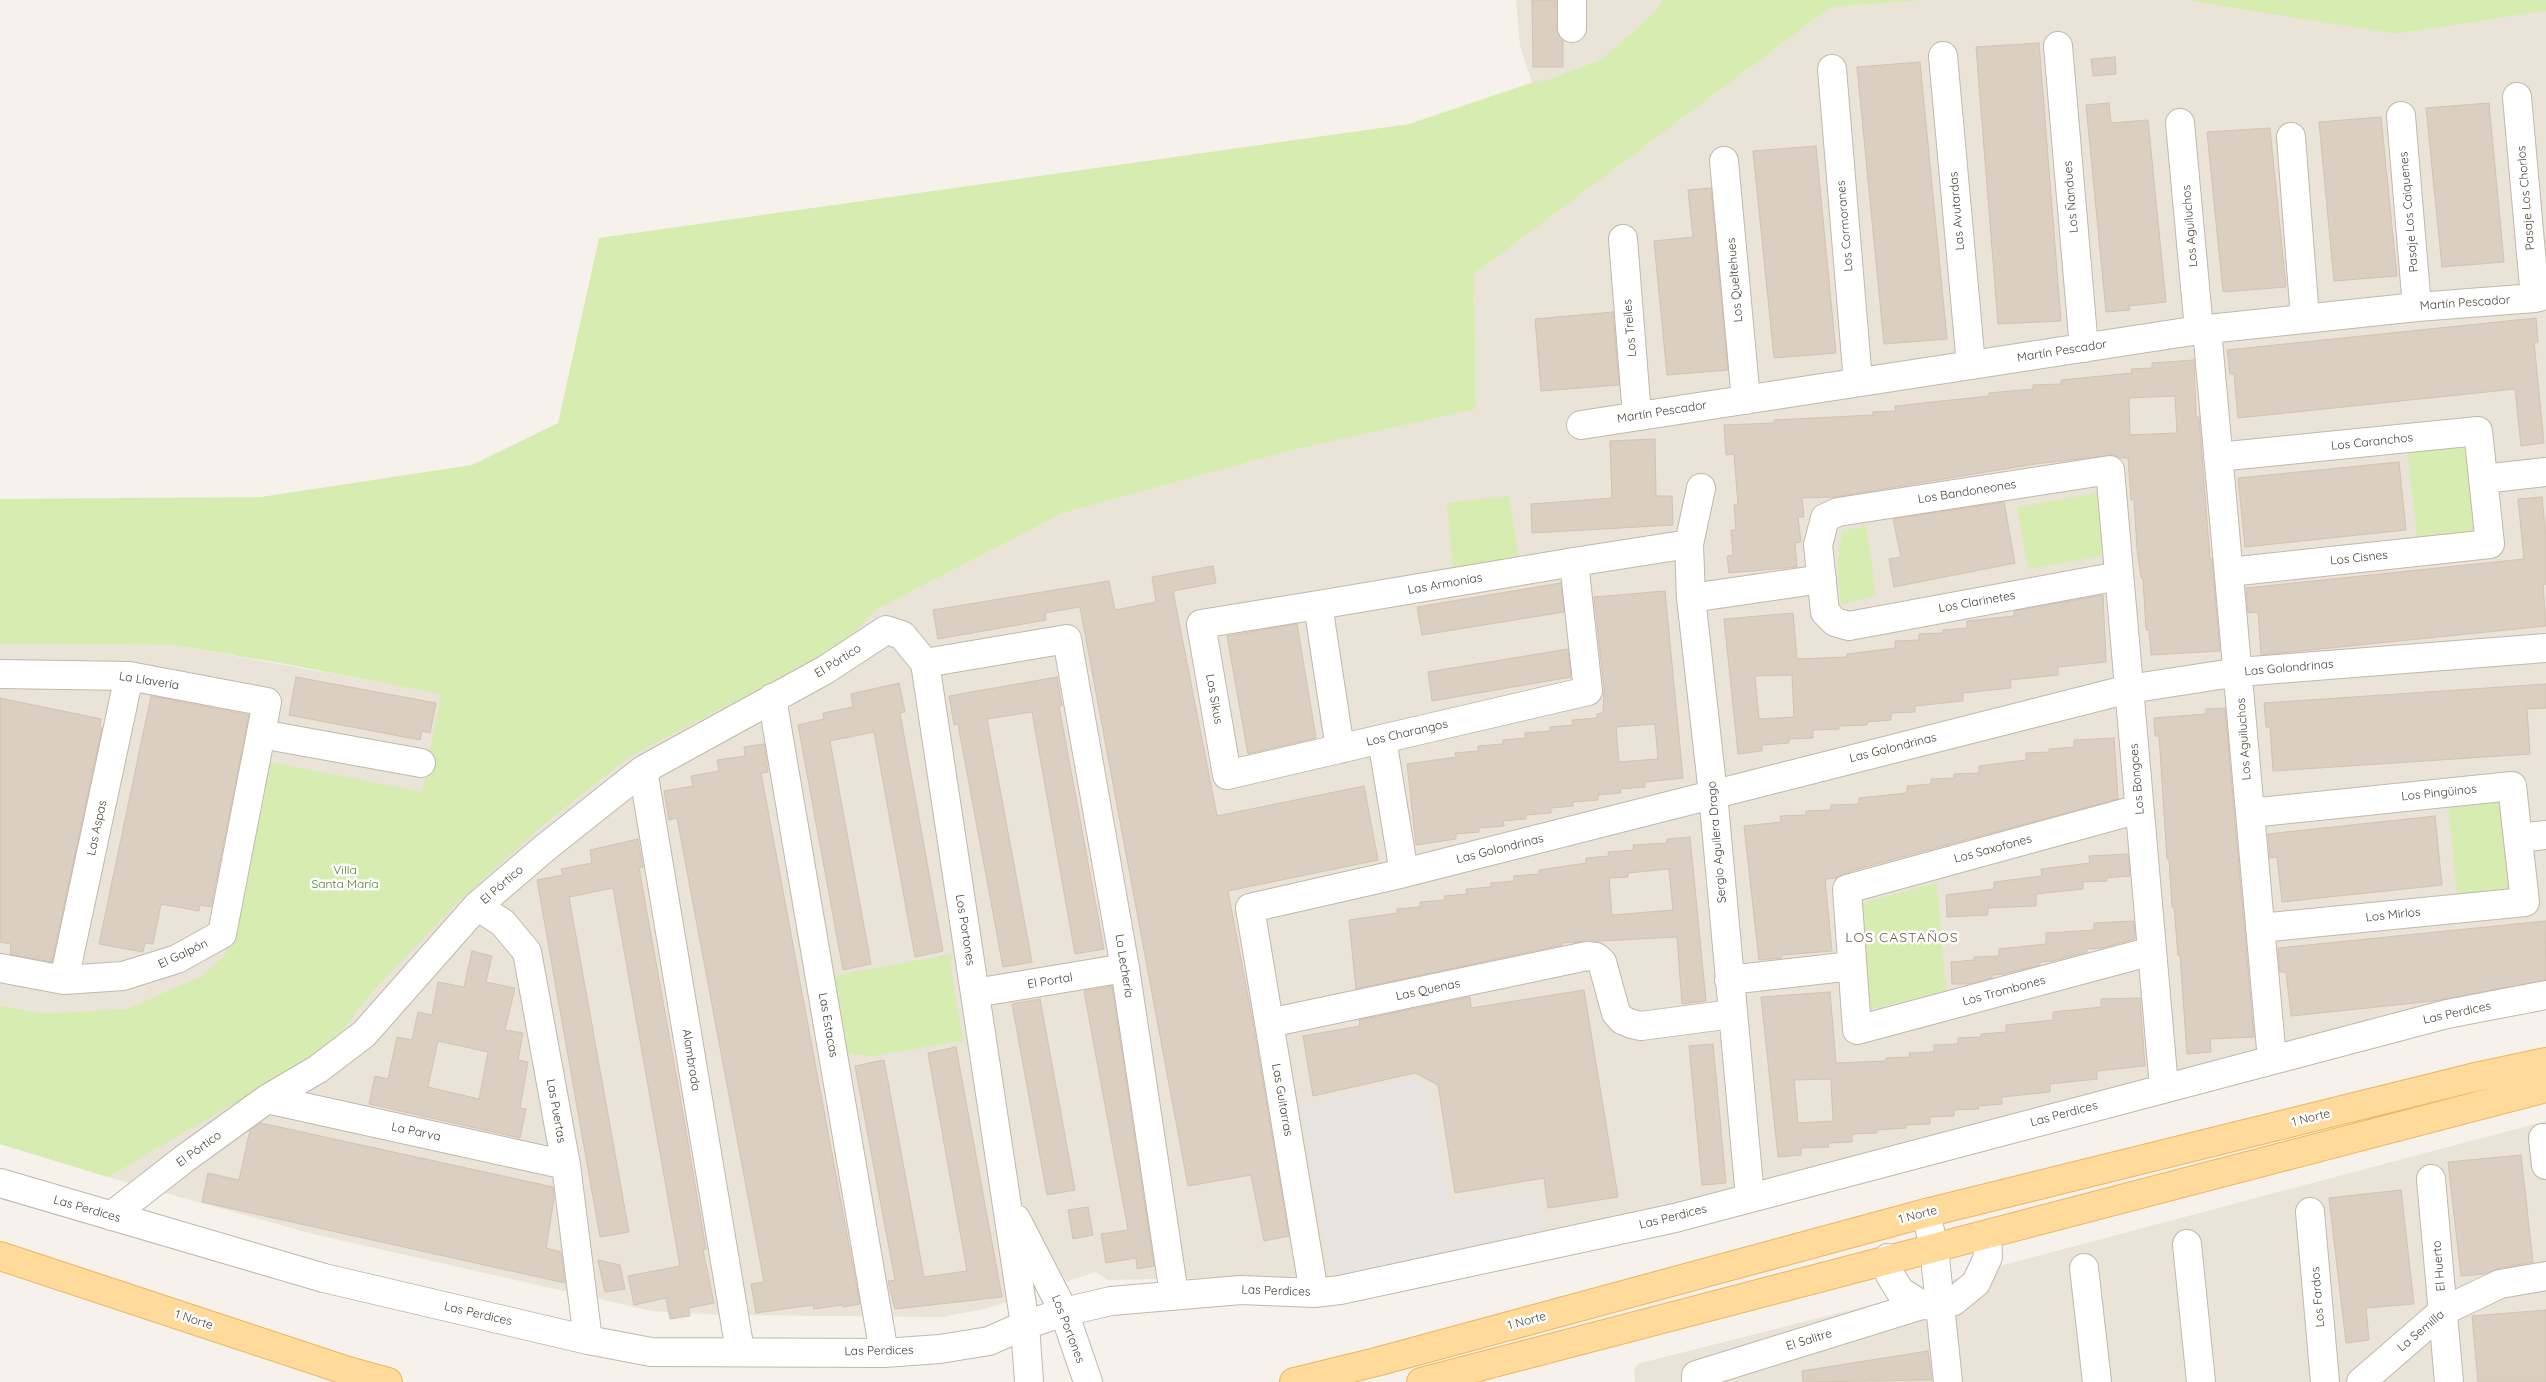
<!DOCTYPE html>
<html>
<head>
<meta charset="utf-8">
<style>
	body { margin:0 }
	canvas { display:block; background:#f6f1ea }
</style>
</head>
<body>
<canvas width="2546" height="1382"></canvas>
<script>
const ctx = document.querySelector('canvas').getContext('2d');
ctx.lineJoin = 'round';
function fillPath(path, color) { ctx.fillStyle = color; ctx.fill(path, 'evenodd'); }
const toPath = rows => new Path2D(rows.map(r => 'M' + r).join(''));
function strokePath(path, color, width, dash) { ctx.strokeStyle = color; ctx.lineWidth = width; ctx.lineCap = dash ? 'butt' : 'round'; ctx.setLineDash(dash || []); ctx.stroke(path); }
function write(font, color, halo, rows, align = 'center') {
  ctx.font = font + ' Quicksand,sans-serif'; ctx.lineWidth = 5; ctx.setLineDash([]); ctx.textBaseline = 'middle'; ctx.strokeStyle = halo; ctx.fillStyle = color; for (const [text, x, y, turn = 0] of rows) {
    ctx.save(); ctx.translate(x, y); ctx.rotate((+turn || 0) * Math.PI / 180); ctx.textAlign = isNaN(turn) ? turn : align; if (halo) ctx.strokeText(text, 0, 0); ctx.fillText(text, 0, 0); ctx.restore();
  }
}
const residential = toPath([
	[1516,0,1663,0,1654,13,1600,60,1533,85,1520,46],
	[1928,0,2185,0,2395,34,2546,11,2546,993,2438,1002,1625,1222,1332,1285,1249,1277,1108,1280,1095,1272,989,1308,942,1317,724,1315,652,1311,313,1234,108,1177,0,1144,0,644,173,645,441,693,874,611,1063,513,1289,451,1476,409,1474,274,1831,7],
	[2546,1121,2546,1382,1635,1382,1634,1372,1637,1364,1902,1297,1966,1275]
]);
const green = toPath([
	[1663,0,1928,0,1831,7,1474,274,1476,409,1289,451,1063,513,874,611,844,644,629,757,539,828,454,906,372,992,330,1046,313,1057,108,1177,0,1144,0,1006,44,1014,127,1009,202,976,225,955,240,908,265,761,422,792,441,694,291,665,173,645,0,644,0,499,261,497,472,465,558,423,599,238,1409,124,1540,80,1536,84,1600,60,1654,13],
	[2185,0,2546,0,2546,11,2395,34],
	[2471,445,2483,536,2418,544,2407,453],
	[2098,493,2108,555,2028,569,2017,507],
	[1509,496,1519,560,1453,572,1447,503],
	[1866,525,1876,595,1841,605,1837,564,1843,531],
	[2504,795,2515,894,2457,899,2448,801],
	[1937,883,1946,991,1867,1010,1858,904],
	[952,954,951,969,963,1041,942,1052,961,1041,872,1056,839,1053,827,977]
]);
const parking = toPath([
	[1415,1077,1429,1094,1449,1203,1532,1194,1543,1228,1332,1277,1301,1107]
]);
const building = toPath([
	[1532,0,1556,0,1556,28,1563,40,1563,67,1533,67,1532,0],
	[2039,43,2061,321,1998,324,1976,47,2039,43],
	[2115,57,2116,74,2093,76,2091,59,2115,57],
	[1920,62,1947,339,1884,344,1857,67,1920,62],
	[2109,103,2111,123,2148,120,2166,302,2129,306,2130,310,2106,312,2086,105,2109,103],
	[2489,103,2504,262,2442,267,2426,108,2489,103],
	[2381,117,2397,276,2334,281,2319,122,2381,117],
	[2270,128,2286,287,2223,292,2207,132,2270,128],
	[1816,146,1836,353,1774,358,1753,151,1816,146],
	[1711,188,1728,370,1667,375,1654,241,1693,237,1688,190,1711,188],
	[1613,312,1619,385,1541,391,1535,319,1613,312],
	[2536,318,2538,342,2534,342,2544,443,2521,446,2515,389,2238,418,2234,374,2230,374,2227,350,2536,318],
	[2194,360,2196,417,2199,417,2210,559,2212,558,2220,651,2151,655,2149,630,2146,630,2143,578,2141,578,2137,549,2134,500,2131,500,2128,458,2120,458,2115,455,2035,464,1835,497,1802,498,1804,517,1798,517,1801,542,1795,543,1797,567,1729,573,1727,556,1733,555,1731,530,1736,530,1734,505,1738,505,1734,454,1726,455,1724,425,1774,423,1774,420,1873,415,1873,412,1896,411,1895,406,1989,396,1989,393,2033,389,2033,385,2061,384,2061,380,2132,373,2131,369,2152,368,2152,363,2194,360],
	[2175,396,2177,433,2130,435,2129,398,2175,396],
	[1655,439,1656,496,1672,496,1673,525,1532,533,1531,504,1612,498,1610,441,1655,439],
	[2399,462,2406,530,2245,547,2238,478,2399,462],
	[2542,497,2546,536,2546,584,2543,585,2546,626,2261,655,2258,612,2248,613,2246,588,2524,559,2518,499,2542,497],
	[2004,502,2015,563,1894,587,1889,559,1901,557,1893,519,2004,502],
	[1213,566,1216,583,1173,591,1217,816,1364,786,1378,860,1228,891,1252,1017,1289,1236,1264,1241,1251,1175,1188,1186,1080,607,1045,613,1046,620,938,639,933,610,1109,581,1115,610,1156,602,1152,577,1213,566],
	[1561,583,1564,612,1422,635,1417,607,1561,583],
	[1665,591,1683,778,1645,782,1645,787,1620,789,1621,793,1598,795,1598,800,1573,802,1573,806,1551,808,1551,813,1526,815,1526,819,1503,821,1504,826,1479,828,1479,832,1456,834,1456,839,1416,845,1407,764,1456,757,1455,753,1478,751,1478,746,1503,744,1503,740,1525,738,1525,733,1550,731,1550,727,1573,725,1572,720,1597,718,1597,714,1603,713,1604,689,1594,597,1665,591],
	[1655,724,1658,759,1619,762,1616,727,1655,724],
	[2103,595,2106,662,2058,667,2058,675,2010,680,2011,688,1963,693,1963,701,1915,706,1915,712,1891,713,1891,720,1867,722,1867,725,1839,726,1839,729,1813,730,1813,738,1789,739,1789,743,1762,745,1762,751,1738,754,1724,619,1793,613,1797,659,1847,657,1847,654,1895,648,1895,641,1919,640,1919,634,1943,633,1943,630,1967,628,1967,621,2014,616,2014,611,2103,595],
	[1792,675,1794,717,1759,719,1755,676,1792,675],
	[1297,624,1316,738,1248,754,1227,636,1297,624],
	[1568,649,1571,677,1432,701,1428,672,1568,649],
	[296,677,436,703,430,733,422,731,420,740,289,715,296,677],
	[1057,677,1062,706,1059,706,1104,949,1075,954,1032,712,987,719,1032,962,1003,967,958,724,954,725,949,696,1057,677],
	[899,683,905,712,900,713,943,951,915,957,874,732,830,741,871,964,843,970,798,725,824,719,823,713,853,707,851,694,899,683],
	[2546,684,2546,708,2527,709,2530,754,2273,771,2270,727,2266,727,2264,703,2546,684],
	[151,696,249,715,211,907,200,905,199,911,161,904,153,944,145,943,143,952,99,944,151,696],
	[0,698,101,719,100,727,102,728,52,962,10,954,11,944,0,942,0,698],
	[2225,708,2254,1037,2210,1039,2211,1052,2187,1054,2180,955,2178,956,2174,907,2172,907,2169,859,2167,859,2159,736,2155,736,2154,718,2206,714,2206,709,2225,708],
	[2114,738,2118,799,1854,870,1836,878,1825,879,1832,951,1782,955,1782,958,1759,960,1744,826,1781,822,1780,816,1806,815,1806,811,1831,810,1831,805,1859,804,1859,798,1907,793,1907,786,1931,784,1931,779,1954,778,1954,774,1979,773,1979,766,2026,760,2026,753,2049,752,2049,749,2074,747,2074,740,2114,738],
	[764,744,768,772,761,773,860,1304,843,1307,842,1305,814,1309,813,1305,756,1313,751,1284,764,1282,677,818,669,820,664,791,693,786,691,776,719,771,717,760,745,756,744,747,764,744],
	[2435,816,2442,885,2282,902,2277,857,2270,858,2268,834,2435,816],
	[1690,837,1706,1001,1682,1004,1677,937,1562,943,1562,945,1356,989,1349,920,1397,913,1397,909,1420,907,1420,902,1445,900,1444,896,1467,894,1466,889,1491,887,1491,883,1514,881,1514,876,1539,874,1539,870,1586,863,1586,858,1609,856,1608,852,1634,850,1633,845,1667,843,1667,839,1690,837],
	[1669,869,1673,910,1612,915,1609,878,1628,877,1628,873,1669,869],
	[638,839,643,867,639,868,682,1107,706,1249,703,1250,714,1303,689,1308,690,1316,670,1319,666,1298,634,1305,628,1276,680,1266,613,888,569,897,629,1232,600,1237,537,880,563,875,561,869,592,863,590,850,638,839],
	[2128,854,2130,876,2107,878,2107,881,2083,882,2083,889,2036,894,2036,906,1988,908,1988,915,1947,917,1946,895,1994,889,1994,882,2042,876,2041,869,2090,863,2089,856,2128,854],
	[2134,921,2135,939,2102,948,2087,949,2087,952,2053,961,2040,962,2040,965,2004,974,1992,975,1992,978,1970,984,1952,984,1951,962,1975,960,1974,957,1999,956,1999,949,2046,944,2046,933,2094,930,2094,923,2134,921],
	[2545,921,2546,980,2434,1001,2291,1016,2286,972,2280,972,2278,948,2545,921],
	[472,951,492,956,486,982,515,988,505,1030,523,1033,518,1060,528,1062,520,1108,526,1109,520,1138,369,1104,375,1076,388,1079,397,1037,412,1040,418,1012,432,1015,438,982,464,987,472,951],
	[438,1041,488,1052,479,1099,428,1087,438,1041],
	[1112,986,1154,1266,1137,1269,1136,1258,1106,1263,1101,1234,1128,1230,1084,991,1112,986],
	[1584,990,1618,1197,1548,1208,1544,1178,1455,1193,1438,1085,1415,1073,1313,1096,1303,1036,1360,1026,1359,1020,1470,997,1471,1008,1584,990],
	[1830,992,1836,1063,1886,1061,1886,1058,1910,1057,1909,1053,1934,1052,1934,1045,1958,1044,1958,1038,1981,1037,1981,1034,2006,1032,2006,1025,2053,1020,2053,1012,2101,1007,2101,999,2140,998,2145,1066,2097,1071,2097,1079,2050,1084,2050,1092,2002,1097,2002,1104,1978,1106,1979,1109,1954,1110,1954,1116,1930,1117,1930,1124,1906,1125,1906,1128,1877,1130,1877,1133,1852,1134,1852,1142,1828,1143,1829,1147,1801,1148,1801,1155,1778,1157,1761,997,1830,992],
	[1831,1079,1833,1121,1798,1123,1794,1080,1831,1079],
	[1040,999,1075,1190,1047,1195,1012,1004,1040,999],
	[1713,1044,1726,1183,1702,1185,1689,1046,1713,1044],
	[956,1047,1002,1297,895,1309,888,1281,895,1280,855,1066,884,1060,924,1277,967,1271,928,1053,956,1047],
	[261,1123,553,1187,554,1199,546,1248,561,1252,565,1283,202,1202,208,1173,239,1180,250,1130,261,1123],
	[2521,1155,2533,1262,2497,1269,2484,1274,2461,1276,2448,1162,2521,1155],
	[2401,1190,2414,1304,2366,1308,2369,1340,2346,1343,2329,1198,2401,1190],
	[1088,1207,1093,1235,1073,1239,1068,1210,1088,1207],
	[598,1260,620,1265,625,1289,605,1292,598,1260],
	[2546,1310,2546,1382,2478,1382,2472,1316,2546,1310],
	[1928,1351,1932,1380,1803,1382,1802,1371,1928,1351]
]);
const minor = toPath([
	[1572,0,1572,28],
	[2058,46,2084,348],
	[1943,56,1971,365],
	[1832,69,1858,382],
	[2517,97,2535,298],
	[2401,116,2417,307],
	[2180,123,2199,330],
	[2291,137,2305,318],
	[1724,161,1746,400],
	[1623,239,1637,416],
	[2207,329,2272,1060],
	[1581,425,2199,330,2417,307,2535,298,2546,295],
	[2218,457,2478,431,2490,544,2229,572],
	[2483,479,2546,472],
	[1701,488,1689,544,1691,598,1713,794,1750,1197],
	[1574,562,1588,691,1227,775,1201,624,1318,605,1574,562,1689,544],
	[2119,576,1849,626,1835,622,1825,612,1818,545,1825,518,1838,512,2110,470,2164,1087],
	[1691,598,1822,579],
	[1318,605,1340,749],
	[925,663,1067,639,1125,968,1174,1294],
	[925,663,1025,1325,1029,1382],
	[0,674,129,676,267,702,222,934,177,959,123,976,64,980,0,968],
	[772,698,884,1353],
	[261,734,421,763],
	[1382,739,1404,873],
	[643,770,740,1351],
	[2139,809,1847,889,1857,1030,2152,951],
	[2250,813,2512,786,2525,902,2260,928],
	[2518,838,2546,835],
	[477,906,503,923,527,952,566,1165,588,1340],
	[64,980,129,676],
	[1729,980,1852,966],
	[975,993,1125,968],
	[1269,1023,1587,956,1596,957,1602,962,1616,1013,1622,1020,1632,1024,1641,1026,1732,1014],
	[267,1099,566,1165],
	[2543,1138,2546,1165],
	[2431,1179,2449,1382],
	[0,1183,324,1278,588,1340,651,1352,884,1353,940,1349,989,1341,1025,1325,1064,1312,1111,1301,1241,1290,1314,1293,1340,1290,1675,1218,2447,1014,2546,995],
	[2310,1212,2325,1382],
	[1926,1213,1934,1248,1948,1382],
	[111,1216,184,1159,267,1099,318,1069,364,1034,477,906,546,847,643,770,825,670,886,630,902,635,925,663],
	[1016,1219,1064,1312,1088,1382],
	[2187,1244,2201,1382],
	[1888,1258,1890,1275,1900,1291,1922,1305,1940,1306,1954,1301,1976,1283,1988,1257,1987,1235],
	[2084,1268,2097,1382],
	[1314,1293,1250,908,1404,873,2129,689,2239,672,2546,648],
	[1696,1382,1696,1375,1922,1305],
	[2361,1382,2443,1311,2500,1284,2546,1276]
]);
const major = toPath([
	[0,1256,348,1371,388,1382],
	[1294,1382,1376,1362,1926,1213,2471,1078,2546,1062],
	[1421,1382,2546,1088]
]);
const streetNames = [
	["Los Ñandues",2071,197,-95],
	["Pasaje Los Chorlos",2526,198,-95],
	["Las Avutardas",1957,211,-95],
	["Pasaje Los Caiquenes",2409,212,-95],
	["Los Cormoranes",1845,226,-95],
	["Los Aguiluchos",2190,226,-95],
	["Los Queltehues",1735,280,-95],
	["Martín Pescador",2465,303,-4],
	["Los Treiles",1630,328,-95],
	["Martín Pescador",2062,351,-9],
	["Martín Pescador",1662,412,-9],
	["Los Caranchos",2372,442,-6],
	["Los Bandoneones",1967,492,-9],
	["Los Cisnes",2359,558,-6],
	["Las Armonías",1445,584,-10],
	["Los Clarinetes",1977,602,-10],
	["El Pórtico",838,661,-32],
	["Las Golondrinas",2289,668,-5],
	["La Llavería",149,681,9],
	["Los Sikus",1214,699,80],
	["Los Charangos",1407,733,-13],
	["Los Aguiluchos",2244,739,-94],
	["Las Golondrinas",1893,748,-14],
	["Los Bongoes",2137,779,-95],
	["Los Pingüinos",2439,793,-6],
	["Las Aspas",97,828,-78],
	["Sergio Aguilera Drago",1717,842,-95],
	["Las Golondrinas",1500,849,-14],
	["Los Saxofones",1993,849,-15],
	["El Pórtico",502,885,-41],
	["Los Mirlos",2393,915,-6],
	["Los Portones",965,930,81],
	["El Galpón",183,954,-25],
	["La Lechería",1124,966,81],
	["El Portal",1050,981,-9],
	["Las Quenas",1428,990,-12],
	["Los Trombones",2004,991,-15],
	["Las Perdices",2457,1013,-12],
	["Las Estacas",828,1025,80],
	["Alambrada",691,1060,81],
	["Las Guitarras",1282,1100,80],
	["Las Puertas",556,1111,80],
	["Las Perdices",2064,1114,-15],
	["1 Norte",2311,1118,-14],
	["La Parva",416,1132,12],
	["El Pórtico",199,1149,-36],
	["Las Perdices",87,1209,16],
	["1 Norte",1918,1215,-15],
	["Las Perdices",1673,1217,-14],
	["El Huerto",2439,1266,-95],
	["Las Perdices",1276,1291,2],
	["Los Fardos",2318,1297,-95],
	["Las Perdices",478,1314,13],
	["1 Norte",194,1320,18],
	["1 Norte",1527,1321,-15],
	["Los Portones",1068,1329,69],
	["La Semilla",2421,1331,-40],
	["El Salitre",1809,1340,-17],
	["Las Perdices",879,1351,-1]
];
const parkNames = [
	["Villa",345,870],
	["Santa María",345,884]
];
const neighbourhoodNames = [
	["LOS CASTAÑOS",1902,938]
];
fillPath(residential, '#eae3d8');
fillPath(green, '#d6ecb1');
fillPath(parking, '#e7e4e1');
fillPath(building, '#dbcfc2');
strokePath(building, '#d3c3b1', 1);
strokePath(minor, '#c2b8ac', 30);
strokePath(major, '#ebb763', 30);
strokePath(minor, '#fff', 28);
strokePath(major, '#ffda9a', 28);
write('12px', '#4a4137', '#fff', streetNames);
write('12px', '#508026', '#fff', parkNames);
ctx.letterSpacing = '1px';
write('14px', '#6e5e4e', '#fff', neighbourhoodNames);
ctx.letterSpacing = '0px';
</script>
</body>
</html>
